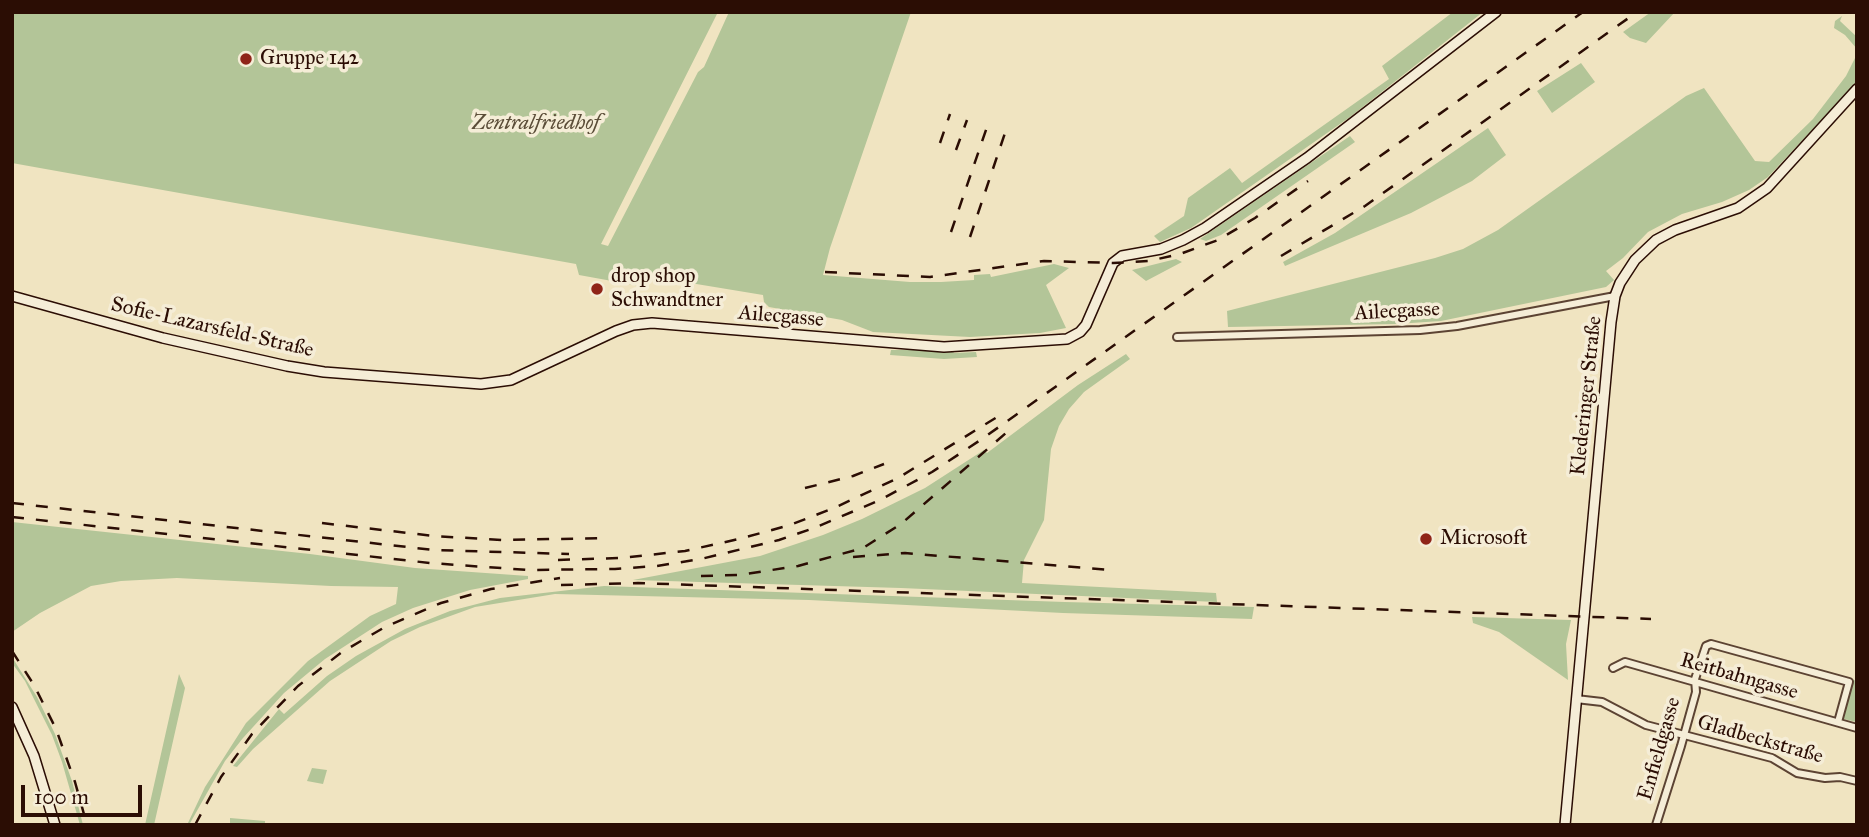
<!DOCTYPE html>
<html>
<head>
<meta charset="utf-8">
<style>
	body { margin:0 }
	#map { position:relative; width:1869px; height:837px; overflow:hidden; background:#f0e4c1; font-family:"IM FELL Great Primer",serif }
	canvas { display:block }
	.frame { position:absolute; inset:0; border:14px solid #2b0d04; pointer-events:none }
	.scale { position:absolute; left:21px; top:785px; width:121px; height:32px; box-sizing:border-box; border:4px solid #2b0d04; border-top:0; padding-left:9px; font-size:21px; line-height:24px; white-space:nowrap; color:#2b0d04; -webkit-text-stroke:5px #f5edd7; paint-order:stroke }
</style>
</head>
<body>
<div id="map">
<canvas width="1869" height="837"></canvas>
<div class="frame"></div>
<div class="scale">100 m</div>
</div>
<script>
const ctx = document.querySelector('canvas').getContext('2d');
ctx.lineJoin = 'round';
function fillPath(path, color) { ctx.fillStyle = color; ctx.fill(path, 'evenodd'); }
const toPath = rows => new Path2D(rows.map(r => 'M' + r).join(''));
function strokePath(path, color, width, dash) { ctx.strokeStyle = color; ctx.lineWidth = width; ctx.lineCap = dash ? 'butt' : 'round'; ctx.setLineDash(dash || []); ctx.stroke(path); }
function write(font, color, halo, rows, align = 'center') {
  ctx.font = font + ' "IM FELL Great Primer",serif'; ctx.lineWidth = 7; ctx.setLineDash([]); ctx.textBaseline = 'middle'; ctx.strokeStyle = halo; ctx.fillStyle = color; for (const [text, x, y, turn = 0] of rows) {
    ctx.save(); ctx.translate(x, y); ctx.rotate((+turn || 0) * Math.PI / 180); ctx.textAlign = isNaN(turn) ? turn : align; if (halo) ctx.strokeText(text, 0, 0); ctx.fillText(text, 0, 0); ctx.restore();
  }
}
const green = toPath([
	[12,12,718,12,601,244,608,246,698,72,704,67,729,12,911,12,830,248,823,275,910,282,941,282,974,280,974,275,990,274,991,277,1054,264,1069,268,1046,285,1066,328,1040,333,970,337,873,332,842,320,769,307,764,302,763,295,654,277,645,287,579,275,576,264,12,163],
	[1453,12,1483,12,1350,117,1191,228,1160,242,1154,236,1184,216,1188,198,1230,168,1242,183,1389,79,1382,66],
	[1651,12,1675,12,1646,43,1630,38,1623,32],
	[1842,16,1840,21,1857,37,1857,49,1845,35,1834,28,1835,21],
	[1855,58,1857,58,1857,82,1768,177,1749,190,1722,202,1682,214,1648,232,1623,258,1606,271,1614,280,1606,287,1441,321,1396,324,1228,327,1227,311,1435,258,1463,249,1498,230,1686,96,1704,88,1755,161,1769,162,1813,119,1846,76],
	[1581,63,1595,82,1552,113,1537,91],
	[1488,128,1506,155,1472,181,1411,213,1285,266,1283,262,1335,233],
	[1350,136,1355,142,1221,235,1206,241,1200,239],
	[1176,259,1182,262,1146,281,1132,270],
	[891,350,952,350,954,353,976,352,977,357,944,359,890,355],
	[1126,354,1130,359,1084,392,1069,409,1059,426,1051,449,1044,520,1024,560,1022,583,1216,593,1217,602,901,588,633,580,760,556,823,535,862,519,925,488,984,450,987,453,1078,385],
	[12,522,310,554,415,568,528,576,528,579,470,590,413,608,382,622,325,659,284,693,243,738,225,761,189,825,187,825,205,787,246,723,308,661,370,616,396,604,398,587,331,586,177,578,121,581,91,586,40,613,12,632],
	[604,586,1065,602,1254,607,1252,619,1063,613,809,600,555,594,475,607,420,627,391,641,330,681,253,749,237,767,233,766,279,709,284,714,327,676,356,656,405,629,450,611,500,598],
	[1472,617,1571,620,1566,644,1568,680,1499,632,1473,623],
	[12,657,37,697,55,734,72,781,83,825,80,825,62,762,52,735,25,681,12,663],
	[179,674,185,688,154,825,145,825],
	[1851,679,1857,681,1856,722,1840,718],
	[312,768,327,770,323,784,307,781],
	[230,818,265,821,265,825,230,825]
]);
const street = toPath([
	[1177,337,1420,330,1457,326,1615,296],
	[1613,668,1625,662,1857,728],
	[1576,699,1602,702,1646,725,1772,758,1797,773,1825,778,1840,777,1857,781],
	[1656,825,1681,746,1696,692,1695,679,1706,646,1711,644,1849,682,1838,722]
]);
const secondary = toPath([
	[12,296,163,338,287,366,324,372,481,384,511,380,616,331,633,325,652,323,944,347,1067,339,1080,332,1086,325,1113,263,1122,256,1161,249,1183,240,1205,228,1307,158,1496,12],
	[12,707,34,756,55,825],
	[1565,825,1611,322,1615,296,1620,283,1635,260,1656,240,1675,230,1738,208,1767,188,1857,89]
]);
const rail = toPath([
	[940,143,950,114],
	[956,150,967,120],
	[951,232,987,127],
	[970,237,1005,133],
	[1281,256,1365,206,1637,12],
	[825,272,930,277,1044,261,1113,263,1149,261,1180,254,1218,240,1255,218,1308,181],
	[805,488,853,476,884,464],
	[12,503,434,550,569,554],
	[12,517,430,563,528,570,615,569,657,566,701,559,779,540,814,528,880,500,932,472,982,439,1583,12],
	[322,523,434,536,502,540,609,538],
	[853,557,905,553,1110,570],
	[558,560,621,558,685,551,739,539,790,525,834,508,898,478,1002,414],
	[701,576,739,575,798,566,863,548,901,524,1006,433],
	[561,585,638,583,1651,619],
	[12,651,34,685,56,729,75,782,87,825],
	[195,825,221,777,252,734,298,686,342,652,385,627,441,603,491,589,560,578]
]);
const markers = [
	[246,59,7,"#8f2418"],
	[597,289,7,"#8f2418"],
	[1426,539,7,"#8f2418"]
];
const poiNames = [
	["Gruppe 142",260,59],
	["drop shop",611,277],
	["Schwandtner",611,301],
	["Microsoft",1440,539]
];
const parkNames = [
	["Zentralfriedhof",536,124]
];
const streetNames = [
	["Ailecgasse",1397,312,-3],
	["Ailecgasse",781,317,5],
	["Sofie-Lazarsfeld-Straße",212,328,13],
	["Klederinger Straße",1587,396,-84],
	["Reitbahngasse",1739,677,16],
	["Gladbeckstraße",1760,740,16],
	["Enfieldgasse",1660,749,-74]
];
fillPath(green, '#b3c598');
strokePath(street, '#5c4333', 10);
strokePath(secondary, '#2b0d04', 12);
strokePath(street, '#f5edd7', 6);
strokePath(secondary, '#f5edd7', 9);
strokePath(rail, '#2b0d04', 2.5, [12, 12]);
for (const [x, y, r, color] of markers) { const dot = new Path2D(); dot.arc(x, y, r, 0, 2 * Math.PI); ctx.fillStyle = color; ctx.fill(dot); strokePath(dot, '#f5edd7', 2.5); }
write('21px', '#2b0d04', '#f5edd7', poiNames, 'left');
write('italic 21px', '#5b4d38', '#f5edd7', parkNames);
write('21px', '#2b0d04', '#f5edd7', streetNames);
</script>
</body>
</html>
